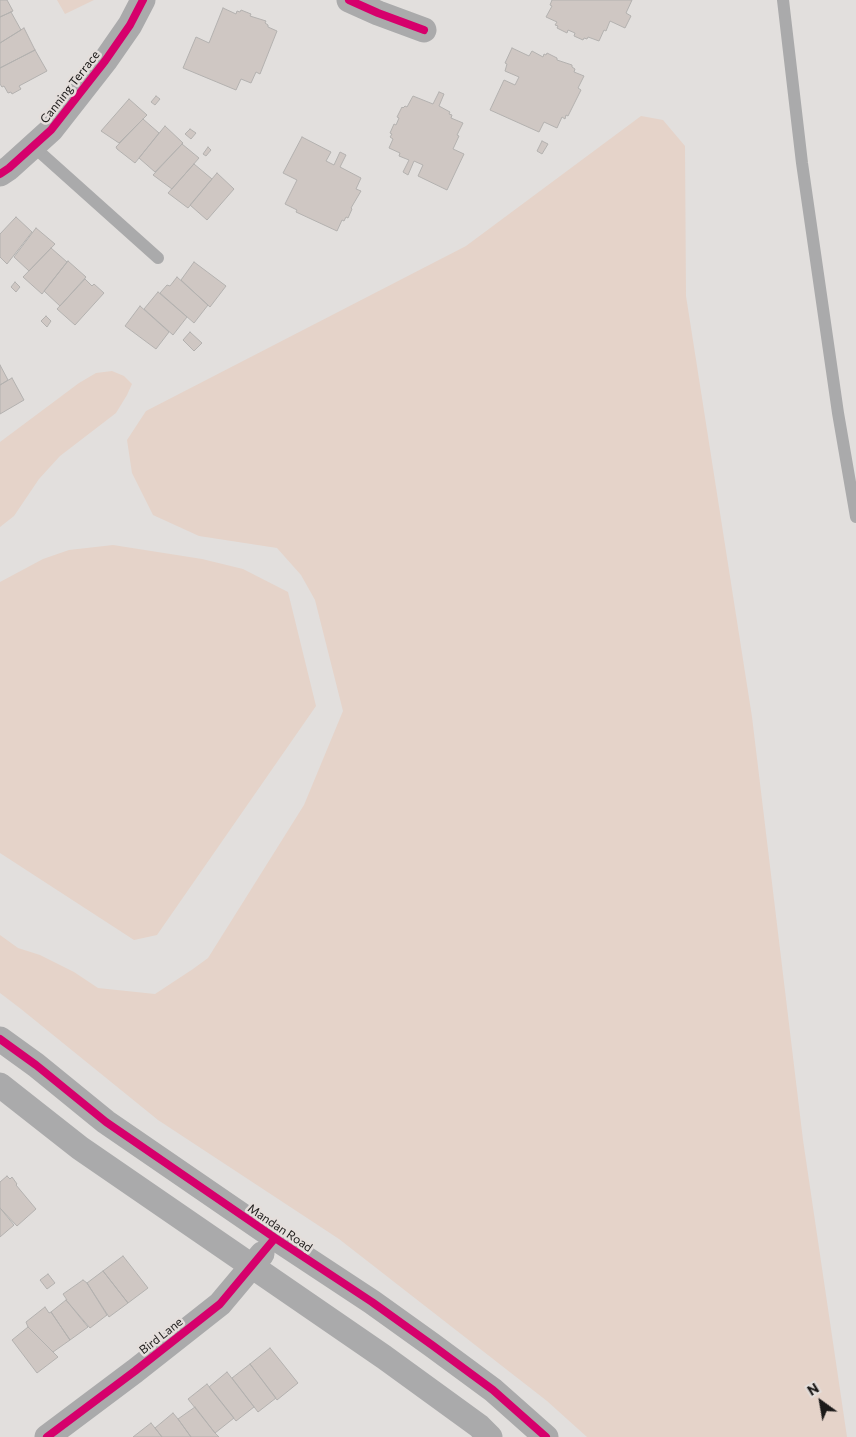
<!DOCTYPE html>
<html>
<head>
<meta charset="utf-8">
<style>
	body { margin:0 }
	#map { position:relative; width:856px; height:1437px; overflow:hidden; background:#e2dfdd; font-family:Commissioner,sans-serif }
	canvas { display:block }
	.north { position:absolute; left:796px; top:1377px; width:50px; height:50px; -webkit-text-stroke:4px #e4dedb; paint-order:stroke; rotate:328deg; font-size:14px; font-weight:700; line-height:20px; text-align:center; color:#1c1a19 }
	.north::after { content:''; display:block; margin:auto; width:18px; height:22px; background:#1c1a19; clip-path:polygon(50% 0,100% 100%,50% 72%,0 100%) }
</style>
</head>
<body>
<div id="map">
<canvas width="856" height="1437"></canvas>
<div class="north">N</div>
</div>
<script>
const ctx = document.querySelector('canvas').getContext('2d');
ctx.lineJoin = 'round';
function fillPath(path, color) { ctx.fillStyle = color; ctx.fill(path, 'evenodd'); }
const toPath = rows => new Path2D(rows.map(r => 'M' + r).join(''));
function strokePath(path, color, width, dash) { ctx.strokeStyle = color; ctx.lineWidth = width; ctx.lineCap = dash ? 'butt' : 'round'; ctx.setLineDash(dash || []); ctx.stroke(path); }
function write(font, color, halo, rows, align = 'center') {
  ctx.font = font + ' Commissioner,sans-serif'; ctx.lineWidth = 5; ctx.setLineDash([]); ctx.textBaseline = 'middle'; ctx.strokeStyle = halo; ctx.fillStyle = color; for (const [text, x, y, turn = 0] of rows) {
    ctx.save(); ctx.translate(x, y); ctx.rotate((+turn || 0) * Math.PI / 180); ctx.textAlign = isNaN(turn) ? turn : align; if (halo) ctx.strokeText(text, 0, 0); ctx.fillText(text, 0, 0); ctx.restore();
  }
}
const green = toPath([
	[57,0,94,0,65,14],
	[641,116,663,120,685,146,686,296,752,717,803,1140,847,1437,587,1437,547,1401,339,1239,158,1120,21,1009,0,993,0,935,18,948,40,955,74,972,98,988,155,994,193,969,208,958,304,805,343,711,315,600,301,575,277,548,199,536,153,515,132,473,127,440,146,411,466,246],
	[112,371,124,376,132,384,127,395,116,413,60,456,39,479,14,516,0,527,0,442,79,383,96,373],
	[113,545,202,559,243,569,288,592,316,706,157,935,134,940,0,853,0,582,43,559,69,550]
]);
const building = toPath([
	[0,0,7,0,13,11,0,17,0,0],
	[552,0,632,0,626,13,631,16,625,28,610,21,606,31,604,30,599,41,588,37,587,39,584,38,583,40,574,36,575,33,568,30,567,33,557,28,558,26,555,25,557,22,546,17,552,6,550,5,552,0],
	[223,8,236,14,237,11,240,12,241,10,251,14,250,16,266,21,265,23,268,25,268,27,277,31,260,74,256,72,251,83,241,79,236,90,183,68,196,37,209,43,223,8],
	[11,12,21,30,0,43,0,17,11,12],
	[24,28,35,50,0,68,0,43,24,28],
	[512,48,529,56,532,51,543,57,544,54,546,55,547,53,557,58,557,60,572,65,572,67,575,69,574,72,584,76,578,88,581,90,568,116,566,115,565,119,562,117,557,128,544,122,539,132,490,110,504,80,515,85,519,77,505,71,507,64,505,63,512,48],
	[35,50,47,71,19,86,21,89,12,94,11,92,8,93,4,86,2,87,0,84,0,68,35,50],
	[439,92,444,94,439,106,450,112,449,114,452,115,451,118,463,123,457,135,459,136,453,149,464,154,447,190,418,176,423,165,414,161,408,175,403,172,409,160,399,156,400,153,389,148,393,139,390,137,392,134,390,133,394,124,396,125,399,118,397,117,402,107,403,108,405,106,407,107,413,96,433,104,439,92],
	[156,96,160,99,155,105,151,102,156,96],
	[129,99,147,115,119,143,101,131,129,99],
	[143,119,159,133,135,163,117,149,116,147,143,119],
	[165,126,183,143,155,172,139,158,165,126],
	[190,129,196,133,191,139,185,134,190,129],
	[302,137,331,152,326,161,334,165,340,152,346,155,340,167,361,178,356,189,361,191,351,208,352,209,348,218,346,217,344,221,342,220,337,231,296,212,297,210,285,204,297,180,283,173,302,137],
	[542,141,548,144,542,154,537,151,542,141],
	[182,144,199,158,172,189,153,175,182,144],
	[208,147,211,150,206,156,203,154,208,147],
	[194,164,212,179,188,208,168,193,194,164],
	[217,173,234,189,207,220,190,205,217,173],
	[16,217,32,232,7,264,0,257,0,234,16,217],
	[36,228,55,244,29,271,14,257,36,228],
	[51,248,67,262,42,294,23,277,51,248],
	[68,261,86,277,60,306,44,291,68,261],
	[194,262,226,286,210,307,181,280,194,262],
	[177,277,208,305,194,323,160,293,167,285,170,286,177,277],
	[85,279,92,286,94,284,104,293,75,325,57,309,85,279],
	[15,282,20,287,16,292,11,287,15,282],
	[158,292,187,317,173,335,144,309,158,292],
	[140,306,169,332,156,349,125,326,140,306],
	[46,316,51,321,47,327,41,321,46,316],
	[190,332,202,343,194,351,183,340,190,332],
	[0,365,8,380,0,385,0,365],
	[12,378,24,400,0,414,0,385,12,378],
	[7,1176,10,1179,12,1177,17,1184,16,1185,36,1209,17,1226,0,1208,0,1182,7,1176],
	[0,1208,14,1225,0,1237,0,1208],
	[123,1256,148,1288,128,1303,103,1271,123,1256],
	[103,1271,128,1303,109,1317,87,1283,103,1271],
	[48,1274,55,1283,47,1289,40,1280,48,1274],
	[83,1280,87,1283,107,1315,90,1328,66,1300,67,1300,63,1294,83,1280],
	[66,1300,88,1327,70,1340,51,1312,66,1300],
	[45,1307,49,1313,51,1312,70,1340,53,1352,28,1327,26,1322,45,1307],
	[28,1327,58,1357,37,1373,12,1340,28,1327],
	[270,1348,298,1383,277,1400,250,1364,270,1348],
	[250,1364,276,1398,258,1412,232,1378,250,1364],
	[227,1372,254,1407,236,1421,209,1387,227,1372],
	[207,1384,234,1418,215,1433,188,1399,207,1384],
	[195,1407,215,1433,219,1437,191,1437,178,1419,195,1407],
	[173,1413,178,1419,191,1437,162,1437,155,1428,173,1413],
	[151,1423,162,1437,133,1437,151,1423]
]);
const lane = toPath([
	[783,0,802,163,838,413,856,517],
	[34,147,158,258]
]);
const street = toPath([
	[349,0,378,13,424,30],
	[0,174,9,168,51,130,105,61,130,25,143,0],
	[0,1039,36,1065,106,1122,275,1238,372,1302,432,1345,493,1390,546,1437],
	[0,1085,80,1148,384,1357,479,1426,490,1437],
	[47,1437,135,1371,220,1304,262,1254]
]);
const cycleway = toPath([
	[349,0,378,13,424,30],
	[0,174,9,168,51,130,105,61,130,25,143,0],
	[0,1039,36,1065,106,1122,275,1238,372,1302,432,1345,493,1390,546,1437],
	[47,1437,135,1371,220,1304,275,1238]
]);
const streetNames = [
	["Canning Terrace",70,87,-52],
	["Mandan Road",280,1228,34],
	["Bird Lane",161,1336,-38]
];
fillPath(green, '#e5d3c9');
fillPath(building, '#cfc7c3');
strokePath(building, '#b3b1af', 1);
strokePath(lane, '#aaaaab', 12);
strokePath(street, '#aaaaab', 25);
strokePath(cycleway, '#d6006c', 8);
write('12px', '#1c1a19', '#e4dedb', streetNames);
</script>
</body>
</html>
